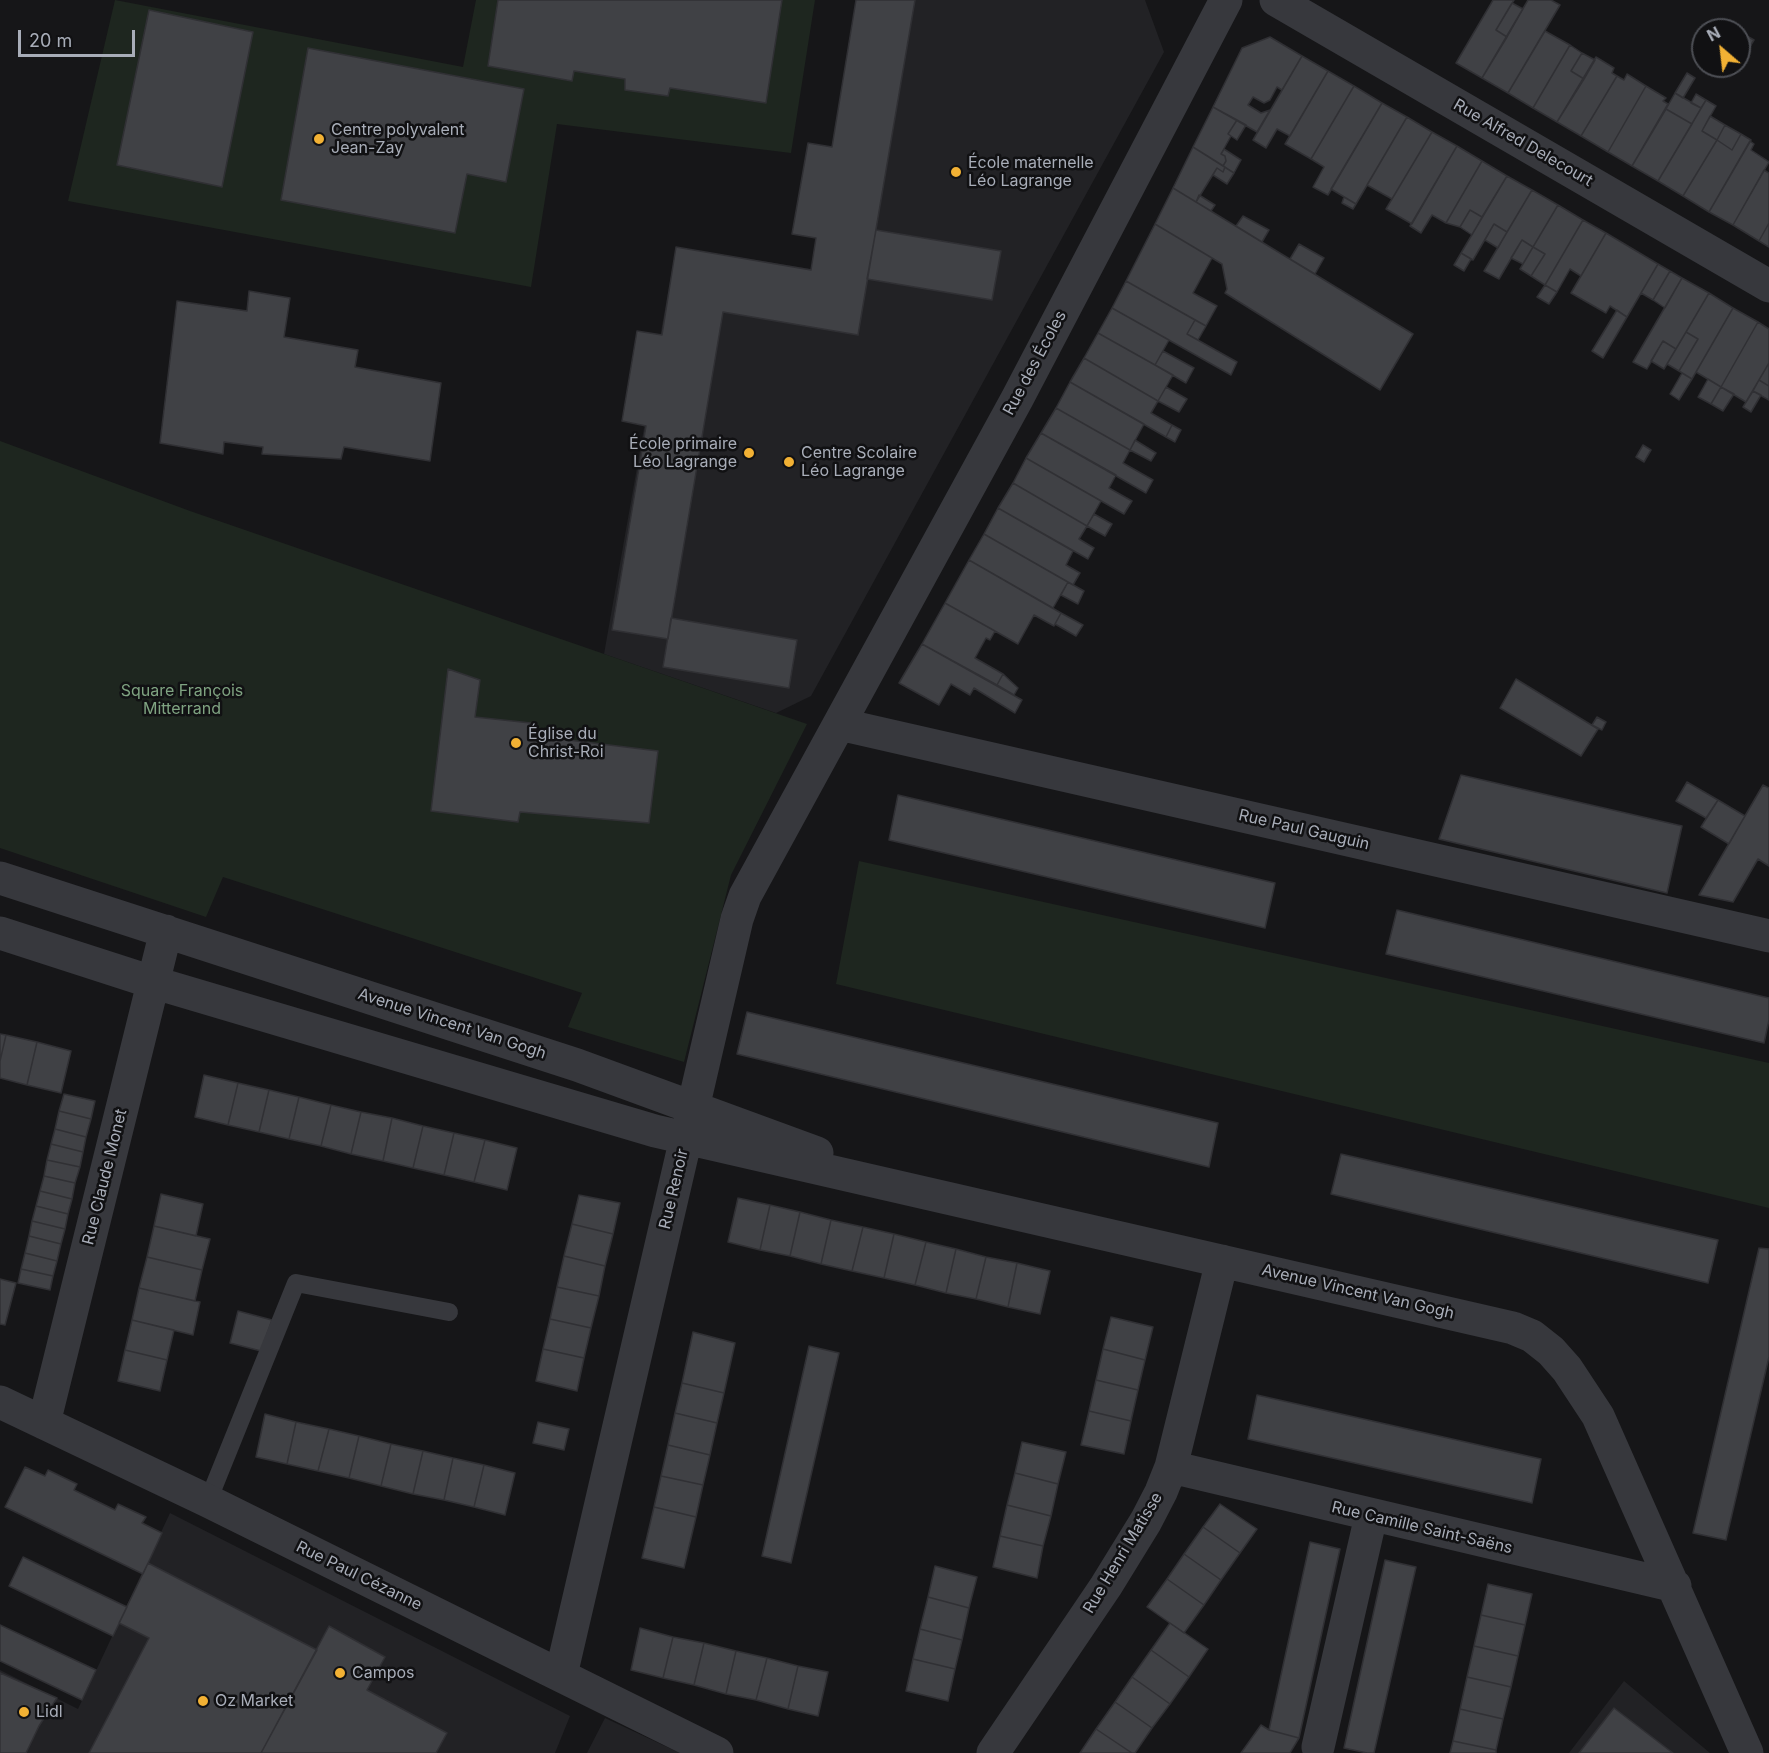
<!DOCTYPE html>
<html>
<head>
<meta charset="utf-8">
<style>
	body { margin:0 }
	#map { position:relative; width:1769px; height:1753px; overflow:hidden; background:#161618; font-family:Inter,sans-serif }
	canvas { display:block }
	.north { position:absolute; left:1691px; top:18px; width:60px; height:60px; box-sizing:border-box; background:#111113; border:2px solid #4d4f55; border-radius:50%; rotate:332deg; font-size:16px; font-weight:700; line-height:24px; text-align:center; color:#a8adb8 }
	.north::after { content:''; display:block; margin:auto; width:21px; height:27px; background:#f2b134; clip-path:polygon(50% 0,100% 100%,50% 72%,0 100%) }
	.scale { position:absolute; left:18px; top:30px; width:117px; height:27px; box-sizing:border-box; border:3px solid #a8adb8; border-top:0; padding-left:8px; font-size:18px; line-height:21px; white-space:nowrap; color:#a8adb8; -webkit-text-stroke:4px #111113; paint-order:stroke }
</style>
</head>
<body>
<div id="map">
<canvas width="1769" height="1753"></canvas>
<div class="north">N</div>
<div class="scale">20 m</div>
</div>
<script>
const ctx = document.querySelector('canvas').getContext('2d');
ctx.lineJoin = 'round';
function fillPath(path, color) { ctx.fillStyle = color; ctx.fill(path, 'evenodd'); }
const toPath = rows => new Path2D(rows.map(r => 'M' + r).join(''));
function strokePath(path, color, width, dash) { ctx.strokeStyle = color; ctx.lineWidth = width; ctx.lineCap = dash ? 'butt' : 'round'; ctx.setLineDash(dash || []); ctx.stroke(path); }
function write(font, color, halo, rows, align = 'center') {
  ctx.font = font + ' Inter,sans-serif'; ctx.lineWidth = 5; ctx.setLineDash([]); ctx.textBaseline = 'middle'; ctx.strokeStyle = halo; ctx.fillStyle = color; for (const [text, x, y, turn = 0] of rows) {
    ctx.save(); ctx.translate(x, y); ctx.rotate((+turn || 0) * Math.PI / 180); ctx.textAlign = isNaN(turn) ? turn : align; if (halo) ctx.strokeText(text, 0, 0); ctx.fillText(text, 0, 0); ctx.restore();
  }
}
const built = toPath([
	[856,0,1145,0,1164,52,811,696,776,713,604,654,676,247,811,269],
	[170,1513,570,1716,555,1753,0,1753,0,1670,78,1709],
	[1624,1681,1710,1753,1569,1753],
	[605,1718,680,1753,587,1753]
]);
const green = toPath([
	[115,0,463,67,476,0,815,0,791,153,557,124,531,287,68,201],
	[0,441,190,511,807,724,731,875,684,1062,568,1027,582,993,223,877,206,917,0,848],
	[859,861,1769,1063,1769,1208,836,984]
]);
const building = toPath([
	[498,0,782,0,766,103,670,88,668,96,625,90,625,79,574,71,572,81,488,66,498,0],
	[856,0,915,0,858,335,723,312,668,639,612,630,646,426,622,421,637,331,662,335,676,247,811,270,816,238,792,234,808,143,832,147,856,0],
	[1493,0,1514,0,1496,30,1507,37,1482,78,1456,63,1493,0],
	[1528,0,1551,0,1560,5,1508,93,1482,78,1528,0],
	[1512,3,1523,9,1507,37,1496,30,1512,3],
	[149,10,253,32,222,187,117,165,149,10],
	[1545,31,1570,45,1533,108,1508,93,1545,31],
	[1745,35,1754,40,1741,61,1739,59,1739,44,1745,35],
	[1270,37,1302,56,1282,90,1277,87,1270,100,1264,103,1253,97,1248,105,1261,113,1270,110,1257,132,1213,107,1242,48,1270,37],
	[1570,45,1582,53,1571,71,1584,79,1557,122,1533,108,1570,45],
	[308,48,524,89,506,182,467,174,455,233,281,200,308,48],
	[1582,53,1595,60,1584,79,1571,71,1582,53],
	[1302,56,1328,71,1290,136,1277,129,1266,148,1253,140,1302,56],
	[1596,57,1614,68,1612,73,1617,76,1581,136,1557,122,1596,57],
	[1328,71,1354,86,1311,159,1285,144,1328,71],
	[1687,73,1695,78,1683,98,1675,93,1687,73],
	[1627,74,1646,86,1608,152,1581,136,1617,76,1624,80,1627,74],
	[1354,86,1382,103,1328,195,1313,187,1324,167,1311,159,1354,86],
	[1646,86,1666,98,1663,101,1668,104,1632,166,1608,152,1646,86],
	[1675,93,1701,108,1692,124,1666,109,1675,93],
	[1696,94,1706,100,1701,108,1691,103,1696,94],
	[1706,100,1716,106,1702,131,1717,140,1683,196,1658,181,1706,100],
	[1382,103,1407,117,1356,204,1331,189,1382,103],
	[1213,107,1237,120,1228,134,1231,136,1221,154,1225,156,1226,161,1223,166,1193,147,1213,107],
	[1666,109,1692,124,1658,181,1632,166,1666,109],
	[1710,116,1725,125,1717,140,1702,131,1710,116],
	[1407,117,1432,132,1392,199,1367,185,1407,117],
	[1237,120,1246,125,1237,140,1228,134,1237,120],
	[1725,125,1741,134,1732,150,1717,140,1725,125],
	[1432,132,1457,146,1412,224,1386,209,1432,132],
	[1741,134,1751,140,1709,212,1683,196,1717,140,1732,150,1741,134],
	[1750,141,1754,144,1751,150,1769,162,1733,225,1709,212,1750,141],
	[1457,146,1482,161,1446,223,1432,215,1421,233,1410,226,1457,146],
	[1193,147,1225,167,1223,172,1217,168,1196,202,1173,188,1193,147],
	[1224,149,1241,160,1234,173,1223,166,1226,161,1225,156,1221,154,1224,149],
	[1482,161,1507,176,1482,217,1470,210,1460,227,1446,223,1482,161],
	[1225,167,1234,173,1227,184,1213,175,1217,168,1223,172,1225,167],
	[1764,170,1769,173,1769,223,1759,241,1733,225,1764,170],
	[1507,176,1532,190,1507,232,1494,224,1473,260,1461,253,1507,176],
	[1173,188,1413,334,1380,390,1225,293,1227,289,1222,264,1155,224,1173,188],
	[1532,190,1558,205,1533,247,1522,240,1499,279,1484,271,1532,190],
	[1199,195,1215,205,1211,211,1196,202,1199,195],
	[1344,197,1356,204,1353,209,1342,203,1344,197],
	[1558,205,1583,220,1545,285,1531,276,1545,254,1533,247,1558,205],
	[1470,210,1482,217,1472,235,1460,227,1470,210],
	[1243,216,1269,230,1262,242,1236,226,1243,216],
	[1583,220,1606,233,1581,276,1570,269,1557,292,1545,285,1583,220],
	[1769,223,1769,247,1759,241,1769,223],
	[1155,224,1212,258,1193,293,1217,306,1206,326,1126,281,1155,224],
	[1494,224,1507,232,1498,248,1485,240,1494,224],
	[876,230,1001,251,992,300,867,279,876,230],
	[1606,233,1658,264,1627,317,1610,306,1606,313,1571,293,1606,233],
	[1522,240,1533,247,1523,264,1511,258,1522,240],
	[1299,244,1324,258,1315,274,1290,259,1299,244],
	[1533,247,1545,254,1531,276,1520,269,1533,247],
	[1461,253,1471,259,1464,271,1454,265,1461,253],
	[1658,264,1670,271,1653,300,1641,293,1658,264],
	[1670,271,1682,278,1665,308,1653,300,1670,271],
	[1682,278,1709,293,1676,349,1663,341,1647,369,1633,362,1682,278],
	[1126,281,1195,320,1187,334,1237,362,1231,375,1112,308,1126,281],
	[1545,285,1557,292,1549,304,1537,297,1545,285],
	[249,291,290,298,284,337,358,350,355,367,441,383,430,461,344,447,341,459,262,454,263,447,224,442,223,454,160,443,177,301,247,311,249,291],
	[1709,293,1733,308,1692,379,1679,371,1698,339,1686,332,1709,293],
	[1112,308,1169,340,1155,365,1098,333,1112,308],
	[1733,308,1758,322,1721,387,1696,372,1733,308],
	[1617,310,1627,317,1603,358,1592,351,1617,310],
	[1195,320,1206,326,1198,340,1187,334,1195,320],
	[1758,322,1769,329,1769,363,1746,402,1721,387,1758,322],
	[1686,332,1698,339,1679,371,1667,364,1686,332],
	[1098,333,1173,375,1158,401,1084,358,1098,333],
	[1663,341,1676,349,1664,369,1651,361,1663,341],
	[1163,351,1194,368,1186,383,1155,365,1163,351],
	[1084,358,1158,401,1151,413,1172,425,1166,437,1070,382,1084,358],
	[1769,363,1769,386,1759,380,1769,363],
	[1682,373,1692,379,1679,400,1670,394,1682,373],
	[1708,379,1721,387,1711,404,1698,397,1708,379],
	[1759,380,1769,386,1769,400,1753,391,1759,380],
	[1070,382,1144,424,1130,450,1056,408,1070,382],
	[1166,387,1187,399,1179,412,1158,401,1166,387],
	[1721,387,1734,394,1723,411,1711,404,1721,387],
	[1753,391,1761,395,1751,412,1743,407,1753,391],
	[1056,408,1130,450,1123,463,1153,480,1146,493,1041,433,1056,408],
	[1172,425,1181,430,1175,442,1166,437,1172,425],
	[1041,433,1116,475,1109,488,1132,501,1124,514,1026,458,1041,433],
	[1135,440,1156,453,1151,461,1130,450,1135,440],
	[1643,445,1651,450,1644,462,1636,457,1643,445],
	[1026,458,1101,501,1087,526,1013,483,1026,458],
	[1013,483,1087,526,1079,539,1094,548,1088,559,998,508,1013,483],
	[998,508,1073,551,1066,565,1080,573,1073,585,984,534,998,508],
	[1094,514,1112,524,1105,536,1087,526,1094,514],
	[984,534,1068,582,1053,608,969,560,984,534],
	[969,560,1061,613,1054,626,1034,615,1018,644,945,603,969,560],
	[1068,582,1084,591,1078,604,1061,595,1068,582],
	[945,603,995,631,990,640,986,638,975,658,1003,674,997,685,922,644,945,603],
	[1061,613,1083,625,1076,636,1055,624,1061,613],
	[671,618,797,640,789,688,663,667,671,618],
	[922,644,1022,700,1015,713,974,688,970,695,951,684,939,705,899,683,922,644],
	[448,669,480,680,475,717,531,723,528,735,658,751,649,823,520,812,518,822,431,811,448,669],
	[1003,674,1018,688,1014,695,997,685,1003,674],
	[1516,679,1598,729,1581,756,1500,708,1516,679],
	[1597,717,1606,722,1602,730,1592,725,1597,717],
	[1461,775,1682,826,1667,893,1439,839,1461,775],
	[1687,782,1718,800,1706,818,1676,801,1687,782],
	[1763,785,1769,788,1769,866,1758,859,1733,902,1699,895,1763,785],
	[898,795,1275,883,1265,928,889,840,898,795],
	[1718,800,1745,816,1729,844,1701,827,1718,800],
	[1397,910,1769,998,1769,1020,1764,1043,1386,954,1397,910],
	[747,1012,1218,1123,1209,1167,737,1054,747,1012],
	[0,1034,6,1035,0,1061,0,1034],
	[6,1035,37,1042,27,1085,0,1078,0,1061,6,1035],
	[37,1042,71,1051,61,1093,27,1085,37,1042],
	[204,1075,238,1083,228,1125,195,1117,204,1075],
	[238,1083,269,1090,259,1132,228,1125,238,1083],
	[269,1090,299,1097,289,1139,259,1132,269,1090],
	[64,1094,95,1101,91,1119,59,1111,64,1094],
	[299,1097,331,1105,321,1146,289,1139,299,1097],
	[331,1105,361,1112,351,1154,321,1146,331,1105],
	[59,1111,91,1119,86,1137,55,1129,59,1111],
	[361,1112,392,1118,383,1161,351,1154,361,1112],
	[392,1118,423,1126,413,1168,383,1161,392,1118],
	[423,1126,454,1133,444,1175,413,1168,423,1126],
	[55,1129,86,1137,83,1152,51,1144,55,1129],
	[454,1133,485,1140,474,1182,444,1175,454,1133],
	[485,1140,517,1148,507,1190,474,1182,485,1140],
	[51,1144,83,1152,80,1167,47,1160,51,1144],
	[1341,1154,1718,1240,1708,1283,1331,1194,1341,1154],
	[47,1160,80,1167,75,1183,44,1176,47,1160],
	[44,1176,75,1183,72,1199,40,1191,44,1176],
	[40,1191,72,1199,68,1214,36,1206,40,1191],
	[161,1194,203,1204,196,1236,154,1226,161,1194],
	[579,1195,620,1203,613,1234,572,1224,579,1195],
	[738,1198,770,1205,760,1250,728,1242,738,1198],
	[770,1205,800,1212,790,1256,760,1250,770,1205],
	[36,1206,68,1214,65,1229,32,1221,36,1206],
	[800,1212,831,1220,821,1264,790,1256,800,1212],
	[831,1220,863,1227,852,1271,821,1264,831,1220],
	[32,1221,65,1229,61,1244,29,1236,32,1221],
	[572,1224,613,1234,605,1266,564,1256,572,1224],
	[154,1226,210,1239,202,1270,147,1257,154,1226],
	[863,1227,894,1234,884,1278,852,1271,863,1227],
	[894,1234,926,1242,915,1285,884,1278,894,1234],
	[29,1236,61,1244,57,1261,25,1253,29,1236],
	[926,1242,956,1249,946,1293,915,1285,926,1242],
	[1759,1248,1769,1249,1769,1357,1726,1540,1693,1533,1759,1248],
	[956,1249,986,1257,976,1299,946,1293,956,1249],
	[25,1253,57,1261,53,1276,21,1269,25,1253],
	[564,1256,605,1266,599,1296,557,1287,564,1256],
	[147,1257,202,1270,195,1301,139,1288,147,1257],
	[986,1257,1017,1263,1008,1307,976,1299,986,1257],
	[1017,1263,1050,1271,1040,1314,1008,1307,1017,1263],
	[21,1269,53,1276,50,1290,18,1283,21,1269],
	[0,1279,16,1283,5,1325,0,1324,0,1279],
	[557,1287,599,1296,591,1328,550,1319,557,1287],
	[139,1288,200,1302,193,1335,132,1320,139,1288],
	[238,1311,272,1320,261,1351,230,1343,238,1311],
	[1111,1317,1153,1327,1145,1360,1103,1349,1111,1317],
	[550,1319,591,1328,584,1358,543,1349,550,1319],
	[132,1320,174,1330,167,1360,125,1350,132,1320],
	[693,1332,735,1343,724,1393,682,1383,693,1332],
	[809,1346,839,1353,791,1563,762,1556,809,1346],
	[543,1349,584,1358,577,1391,536,1381,543,1349],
	[1103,1349,1145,1360,1138,1390,1096,1380,1103,1349],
	[125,1350,167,1360,160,1391,118,1381,125,1350],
	[1096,1380,1138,1390,1131,1421,1089,1411,1096,1380],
	[682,1383,724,1393,717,1423,675,1413,682,1383],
	[1257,1395,1541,1459,1532,1503,1248,1439,1257,1395],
	[1089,1411,1131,1421,1124,1454,1081,1445,1089,1411],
	[675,1413,717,1423,710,1455,668,1445,675,1413],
	[265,1414,296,1422,287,1464,256,1457,265,1414],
	[296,1422,329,1429,318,1471,287,1464,296,1422],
	[538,1422,569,1429,564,1450,533,1443,538,1422],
	[329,1429,359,1436,349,1478,318,1471,329,1429],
	[359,1436,391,1444,381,1486,349,1478,359,1436],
	[1022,1442,1066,1452,1058,1484,1015,1473,1022,1442],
	[391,1444,423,1451,413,1494,381,1486,391,1444],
	[668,1445,710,1455,703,1485,661,1476,668,1445],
	[423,1451,453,1458,444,1500,413,1494,423,1451],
	[453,1458,484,1465,474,1507,444,1500,453,1458],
	[484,1465,515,1473,505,1515,474,1507,484,1465],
	[25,1467,45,1476,48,1470,77,1484,74,1490,115,1510,118,1504,146,1517,142,1523,162,1533,143,1574,5,1507,25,1467],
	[1015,1473,1058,1484,1051,1516,1007,1505,1015,1473],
	[661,1476,703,1485,696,1517,654,1507,661,1476],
	[1220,1504,1257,1529,1240,1553,1203,1527,1220,1504],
	[1007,1505,1051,1516,1043,1546,1000,1536,1007,1505],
	[654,1507,696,1517,684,1568,642,1558,654,1507],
	[1203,1527,1240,1553,1221,1580,1184,1554,1203,1527],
	[1000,1536,1043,1546,1037,1578,993,1567,1000,1536],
	[1310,1542,1340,1549,1299,1738,1269,1730,1310,1542],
	[1184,1554,1221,1580,1204,1605,1167,1579,1184,1554],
	[23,1557,127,1607,113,1636,9,1586,23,1557],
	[1385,1560,1416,1567,1374,1753,1367,1753,1344,1748,1385,1560],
	[148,1563,317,1650,261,1753,89,1753,149,1638,119,1623,148,1563],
	[935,1566,977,1577,969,1608,928,1597,935,1566],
	[1167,1579,1204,1605,1184,1633,1147,1607,1167,1579],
	[1488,1584,1532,1594,1525,1625,1481,1615,1488,1584],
	[928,1597,969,1608,962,1640,920,1629,928,1597],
	[1481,1615,1525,1625,1518,1656,1474,1646,1481,1615],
	[1170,1623,1208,1649,1189,1677,1151,1650,1170,1623],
	[0,1625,96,1670,82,1700,0,1661,0,1625],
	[329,1626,385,1657,367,1690,447,1733,436,1753,261,1753,329,1626],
	[640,1628,673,1637,663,1678,631,1670,640,1628],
	[920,1629,962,1640,955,1669,913,1659,920,1629],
	[673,1637,704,1643,694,1685,663,1678,673,1637],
	[704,1643,736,1651,726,1694,694,1685,704,1643],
	[1474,1646,1518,1656,1511,1687,1467,1677,1474,1646],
	[1151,1650,1189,1677,1170,1704,1132,1677,1151,1650],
	[736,1651,767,1658,756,1700,726,1694,736,1651],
	[767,1658,798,1666,788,1709,756,1700,767,1658],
	[913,1659,955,1669,948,1701,906,1691,913,1659],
	[798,1666,828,1672,818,1716,788,1709,798,1666],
	[0,1673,57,1698,39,1726,26,1753,0,1753,0,1673],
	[1132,1677,1170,1704,1152,1728,1115,1702,1132,1677],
	[1467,1677,1511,1687,1503,1719,1460,1709,1467,1677],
	[1115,1702,1152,1728,1135,1753,1132,1753,1096,1729,1115,1702],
	[1614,1708,1673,1753,1579,1753,1614,1708],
	[1460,1709,1503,1719,1496,1750,1453,1741,1460,1709],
	[1261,1725,1269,1730,1299,1738,1290,1753,1241,1753,1261,1725],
	[1096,1729,1132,1753,1080,1753,1096,1729],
	[1453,1741,1496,1750,1496,1753,1450,1753,1453,1741]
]);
const service = toPath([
	[208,1501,296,1283,449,1312]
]);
const minor = toPath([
	[1276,0,1769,286],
	[839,724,1769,936],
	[0,878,577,1065,817,1153],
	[0,933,152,982,655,1131,1513,1328,1532,1336,1551,1351,1567,1369,1598,1416,1747,1753],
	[0,1402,208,1501,717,1753],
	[44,1423,166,931],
	[1171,1467,1675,1586],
	[561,1675,737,919,745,896,1017,399,1226,0],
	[1318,1747,1371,1516],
	[993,1753,1106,1586,1146,1521,1161,1492,1171,1467,1222,1261]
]);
const markers = [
	[319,139,6,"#f2b134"],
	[956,172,6,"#f2b134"],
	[749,453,6,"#f2b134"],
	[789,462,6,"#f2b134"],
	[516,743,6,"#f2b134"],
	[340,1673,6,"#f2b134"],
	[203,1701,6,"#f2b134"],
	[24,1712,6,"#f2b134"]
];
const poiNames = [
	["Centre polyvalent",331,130],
	["Jean-Zay",331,148],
	["École maternelle",968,163],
	["Léo Lagrange",968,181],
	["École primaire",737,444,"right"],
	["Léo Lagrange",737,462,"right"],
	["Centre Scolaire",801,453],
	["Léo Lagrange",801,471],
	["Église du",528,734],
	["Christ-Roi",528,752],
	["Campos",352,1673],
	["Oz Market",215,1701],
	["Lidl",36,1712]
];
const streetNames = [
	["Rue Alfred Delecourt",1523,143,30],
	["Rue des Écoles",1035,363,-62],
	["Rue Paul Gauguin",1304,830,13],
	["Avenue Vincent Van Gogh",452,1024,18],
	["Rue Claude Monet",105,1177,-76],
	["Rue Renoir",674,1189,-77],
	["Avenue Vincent Van Gogh",1358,1292,13],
	["Rue Camille Saint-Saëns",1422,1528,13],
	["Rue Henri Matisse",1123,1553,-59],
	["Rue Paul Cézanne",359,1576,26]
];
const parkNames = [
	["Square François",182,691],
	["Mitterrand",182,709]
];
fillPath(built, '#222225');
fillPath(green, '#1e261f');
fillPath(building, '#404145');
strokePath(building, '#303034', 1.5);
strokePath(service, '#37383d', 18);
strokePath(minor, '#37383d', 33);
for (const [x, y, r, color] of markers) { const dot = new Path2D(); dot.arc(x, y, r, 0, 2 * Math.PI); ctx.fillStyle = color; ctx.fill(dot); strokePath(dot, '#111113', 2); }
write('16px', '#a8adb8', '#111113', poiNames, 'left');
write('16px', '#a8adb8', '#111113', streetNames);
write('16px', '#7fa381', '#111113', parkNames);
</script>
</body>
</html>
